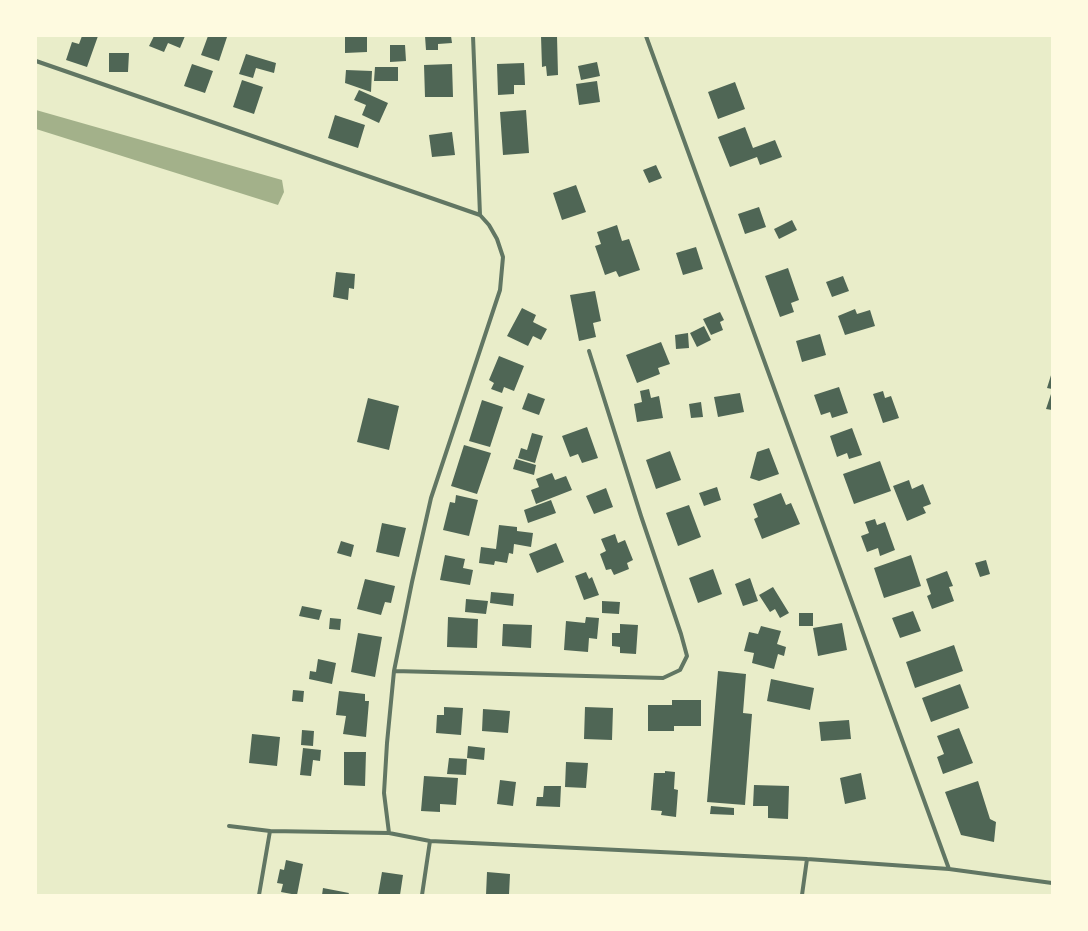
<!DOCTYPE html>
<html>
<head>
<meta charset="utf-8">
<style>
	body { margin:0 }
	#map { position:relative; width:1088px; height:931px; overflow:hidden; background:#e9edc9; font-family:"PT Sans",sans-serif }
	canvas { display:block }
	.frame { position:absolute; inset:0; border:37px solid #fefae0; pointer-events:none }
</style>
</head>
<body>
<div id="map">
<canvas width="1088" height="931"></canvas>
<div class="frame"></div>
</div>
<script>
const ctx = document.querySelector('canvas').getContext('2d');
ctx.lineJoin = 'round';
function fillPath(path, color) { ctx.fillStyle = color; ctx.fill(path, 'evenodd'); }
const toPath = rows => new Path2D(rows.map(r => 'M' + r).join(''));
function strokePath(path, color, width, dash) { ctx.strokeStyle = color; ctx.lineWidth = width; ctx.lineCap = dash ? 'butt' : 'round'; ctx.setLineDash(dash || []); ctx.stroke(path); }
const water = toPath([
	[36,110,282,180,284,192,278,205,36,129]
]);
const building = toPath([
	[82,36,98,36,87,67,66,60,72,42,79,44],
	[154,36,185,36,180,48,168,43,164,52,149,46],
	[208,36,223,36,227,37,219,61,201,55],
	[345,36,367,36,367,52,345,53],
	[425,36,451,36,452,43,438,44,438,50,426,50],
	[541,36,557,36,558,75,547,76,546,66,542,67],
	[390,45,405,45,406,61,390,62],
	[109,53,129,53,128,72,109,72],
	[246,54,276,63,274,73,256,68,253,78,239,74],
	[597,62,600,76,581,80,578,66],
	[524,63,525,85,514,85,514,94,498,95,497,64],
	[192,64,213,71,205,93,184,86],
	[452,64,453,97,425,97,424,65],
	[375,67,398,67,398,81,374,81],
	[346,70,372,71,371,92,345,83],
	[242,80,263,87,254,114,233,107],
	[597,81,600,102,579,105,576,84],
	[735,82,745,109,718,119,708,92],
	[359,90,388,103,379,123,362,115,366,105,354,100],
	[526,110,529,153,503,155,500,112],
	[335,115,365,125,358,148,328,138],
	[745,127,753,148,775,140,782,157,760,165,757,157,730,167,718,137],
	[452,132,455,155,432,157,429,135],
	[656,165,662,178,649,183,643,170],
	[576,185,586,212,562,220,553,193],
	[759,207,766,227,745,234,738,214],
	[792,220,797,230,779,239,774,229],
	[617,225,622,241,629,239,640,270,619,277,616,271,605,275,595,246,601,244,597,232],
	[696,247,703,269,683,275,676,253],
	[788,268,799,300,791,303,794,312,780,317,765,276],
	[336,272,355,274,354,289,349,288,348,300,333,297],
	[843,276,849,291,832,297,826,282],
	[595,291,601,321,593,323,596,337,579,341,570,295],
	[522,308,536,315,533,322,547,329,541,340,533,336,528,346,507,336],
	[855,309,857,314,870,310,875,326,845,335,838,316],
	[720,312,724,320,720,322,723,330,711,335,703,319],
	[704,326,711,340,697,347,690,333],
	[688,333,689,348,676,349,675,335],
	[820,334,826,355,802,362,796,341],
	[661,342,670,364,658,368,660,374,637,383,626,355],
	[499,356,524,366,514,391,504,387,502,393,491,389,494,383,489,380],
	[1052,372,1052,389,1047,388],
	[839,387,848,413,832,418,830,412,821,415,814,395],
	[649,389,651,398,659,396,663,418,637,422,634,404,642,402,640,391],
	[883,391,885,398,891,396,899,418,883,423,873,394],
	[1052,391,1052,410,1046,409],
	[528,393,545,399,539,415,522,409],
	[740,393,744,412,718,417,714,397],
	[368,398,399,406,389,450,357,442],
	[482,400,503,407,490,447,469,441],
	[701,402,703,417,691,418,689,404],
	[587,427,598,458,582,463,578,454,570,457,562,436],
	[852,428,862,455,849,459,847,453,837,457,830,436],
	[532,433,543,436,535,463,518,458,521,448,527,450],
	[464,445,491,453,477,494,451,486],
	[769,448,779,474,759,481,750,478,757,452],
	[670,451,681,480,656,489,646,460],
	[516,459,536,465,534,475,513,469],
	[880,461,891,491,854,504,843,474],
	[552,473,555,480,566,476,572,490,536,504,531,490,539,487,536,479],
	[909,480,912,489,923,484,931,504,923,507,926,513,907,521,893,486],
	[717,487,721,500,704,506,699,493],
	[606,488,613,507,594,514,586,496],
	[781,493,786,505,791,503,800,524,762,539,754,519,758,517,753,504],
	[456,495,478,500,469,536,443,530,450,502,455,503],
	[551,500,556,513,528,523,524,510],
	[689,505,701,537,678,546,666,513],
	[875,519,877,525,885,522,895,550,880,556,878,548,867,552,861,536,869,533,865,522],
	[382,523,406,528,399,557,376,552],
	[499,525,517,527,517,531,533,533,531,547,514,544,513,554,509,553,507,563,495,561,494,565,479,563,481,547,496,549],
	[615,534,618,543,625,540,633,560,627,563,629,569,614,575,611,569,606,570,600,554,606,551,601,539],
	[341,541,354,545,351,557,337,553],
	[556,543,564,562,537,573,529,554],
	[445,555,465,559,463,568,473,570,470,585,440,580],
	[911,555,921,586,884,598,874,568],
	[986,560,990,574,980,577,975,563],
	[713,569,722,594,698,603,689,578],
	[947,571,953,586,949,587,954,601,932,609,927,596,931,594,926,579],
	[586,572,589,579,592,577,599,595,584,600,575,576],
	[750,578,758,601,743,606,735,584],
	[365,579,395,586,391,603,385,602,381,615,357,609],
	[773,587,789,613,780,618,775,609,770,612,759,595],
	[491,592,514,594,513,606,490,603],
	[466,599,488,601,486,614,465,612],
	[602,601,620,602,619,614,602,613],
	[302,606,322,610,319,620,299,616],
	[913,611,921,631,900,638,892,618],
	[799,613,813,613,813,626,799,626],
	[448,617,478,619,477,648,447,647],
	[586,617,599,618,597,639,589,638,588,652,564,650,566,621,585,623],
	[330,618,341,619,340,630,329,629],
	[842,623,847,650,818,656,813,628],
	[503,624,532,625,531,648,502,646],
	[620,624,638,625,636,654,620,653,620,647,612,646,612,633,620,633],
	[761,626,781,631,777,644,786,647,784,656,778,654,774,669,752,663,754,653,744,651,749,632,758,634],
	[358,633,382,637,375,677,351,672],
	[954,645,963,671,915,688,906,662],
	[318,659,336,663,332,684,309,679,310,671,316,672],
	[718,671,746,674,743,713,752,714,745,805,707,802],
	[771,679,814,688,810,710,767,701],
	[960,684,969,708,931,722,922,698],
	[293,690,304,691,303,702,292,701],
	[339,691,365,694,365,701,369,701,366,737,343,734,346,716,336,715],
	[672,700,701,700,701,726,674,726,674,731,648,731,648,705,672,705],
	[444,707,463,708,461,735,436,733,437,715,444,715],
	[585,707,613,708,612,740,584,739],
	[483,709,510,711,508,733,482,731],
	[849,720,851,739,821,741,819,722],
	[959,728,973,763,943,774,937,757,944,754,937,736],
	[302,730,314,731,313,746,301,745],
	[252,734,280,737,277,766,249,763],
	[468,746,485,748,484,760,467,758],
	[303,748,321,750,320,761,313,760,311,776,300,775],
	[344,752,366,752,365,786,344,785],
	[449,758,467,759,466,775,447,774],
	[566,762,588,763,586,788,565,787],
	[665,771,675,772,674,789,678,790,676,817,661,815,662,811,651,810,654,773,665,773],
	[861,773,866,799,845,804,840,778],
	[424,776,458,778,456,805,440,804,440,812,421,811],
	[500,780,516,782,513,806,497,804],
	[978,781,990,819,996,822,994,842,961,835,945,792],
	[754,785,789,786,788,819,768,818,768,806,753,806],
	[544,786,561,786,560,807,536,806,537,797,543,797],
	[711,806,734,808,734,815,710,814],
	[286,860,303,864,297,895,281,892,283,884,277,883,280,869,284,870],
	[382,872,403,875,400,895,378,895],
	[487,872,510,874,509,895,486,895],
	[323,888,349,893,348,895,322,895]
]);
const minor = toPath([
	[473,36,480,215],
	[646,36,949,869],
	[36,61,480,215,489,225,497,239,503,257,500,290,431,498,412,582,394,671,387,743,384,793,389,833],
	[394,671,663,678,680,670,687,656,681,634,641,516,589,351],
	[229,826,270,831,389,833,430,841,807,859,949,869,1052,883],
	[259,895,270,831],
	[422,895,430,841],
	[802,895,807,859]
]);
fillPath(water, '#a3b18a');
fillPath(building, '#4f6655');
strokePath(minor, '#617663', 4);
</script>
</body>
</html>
